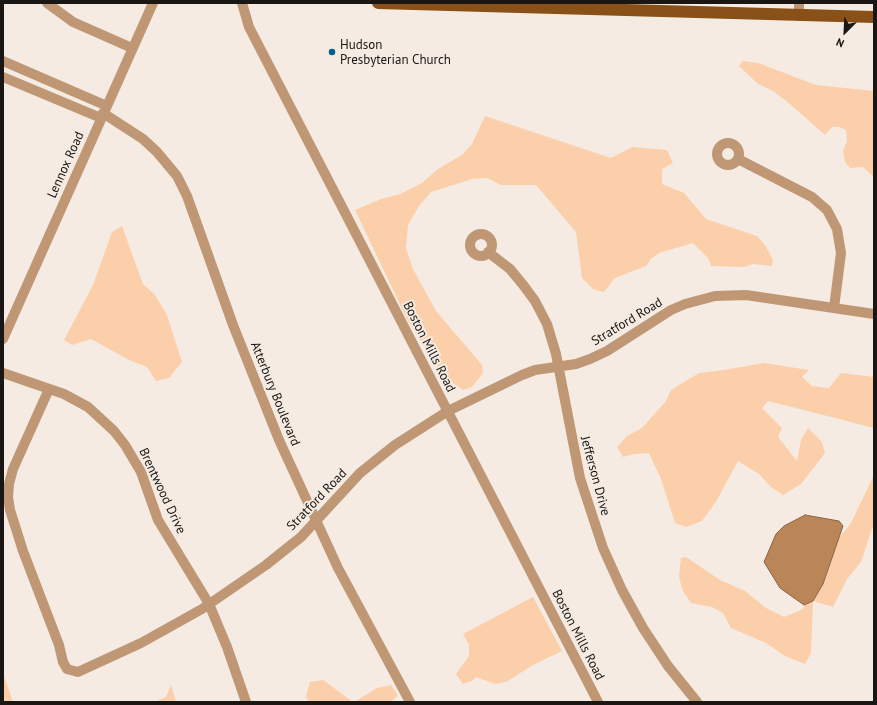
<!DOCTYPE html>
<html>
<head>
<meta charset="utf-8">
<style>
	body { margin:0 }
	#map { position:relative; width:877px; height:705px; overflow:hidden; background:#f5ebe2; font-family:"PT Sans",sans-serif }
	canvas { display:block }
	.frame { position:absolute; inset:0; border:4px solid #191613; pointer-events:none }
	.north { position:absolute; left:825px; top:12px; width:40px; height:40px; -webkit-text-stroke:3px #f5ebe2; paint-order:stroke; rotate:204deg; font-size:11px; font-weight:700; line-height:16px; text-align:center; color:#191613 }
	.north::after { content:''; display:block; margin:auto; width:14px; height:18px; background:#191613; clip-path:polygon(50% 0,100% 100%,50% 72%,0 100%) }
</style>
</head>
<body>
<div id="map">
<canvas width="877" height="705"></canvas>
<div class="frame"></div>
<div class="north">N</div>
</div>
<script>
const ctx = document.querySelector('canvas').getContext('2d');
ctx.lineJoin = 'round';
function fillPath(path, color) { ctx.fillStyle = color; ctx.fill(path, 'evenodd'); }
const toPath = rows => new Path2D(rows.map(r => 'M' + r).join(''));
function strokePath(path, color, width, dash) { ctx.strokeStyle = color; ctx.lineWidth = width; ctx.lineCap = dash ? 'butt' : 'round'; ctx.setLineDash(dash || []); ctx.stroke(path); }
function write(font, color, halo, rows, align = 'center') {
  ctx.font = font + ' "PT Sans",sans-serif'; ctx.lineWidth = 4; ctx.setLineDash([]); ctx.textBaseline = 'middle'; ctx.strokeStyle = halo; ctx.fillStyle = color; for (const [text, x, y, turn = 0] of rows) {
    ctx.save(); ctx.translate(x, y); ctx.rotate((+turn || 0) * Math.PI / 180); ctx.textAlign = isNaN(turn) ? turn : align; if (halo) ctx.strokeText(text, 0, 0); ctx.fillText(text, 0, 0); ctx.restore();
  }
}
const green = toPath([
	[743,61,758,63,816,85,874,91,874,177,863,167,850,168,845,162,843,151,847,141,846,130,839,127,832,127,825,135,790,104,773,91,758,84,739,66],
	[485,116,611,158,632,147,667,150,673,163,662,169,662,184,684,193,706,219,757,236,765,245,773,260,772,266,753,264,744,267,711,266,708,258,693,243,659,253,651,259,646,266,615,278,604,292,593,289,582,278,576,232,536,185,501,185,487,178,472,179,431,192,419,206,408,225,406,248,413,269,436,311,482,365,483,373,472,387,463,390,443,376,407,319,355,210,381,199,400,194,422,183,438,169,462,155,472,144],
	[122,226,143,284,155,295,167,315,182,362,169,378,156,381,147,367,129,360,91,339,72,345,64,340,93,285,112,232],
	[764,363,809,370,802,377,812,386,829,388,841,373,874,377,874,428,768,401,762,408,782,428,778,437,797,461,801,440,808,428,822,442,825,453,801,484,783,495,771,487,759,474,738,461,717,500,702,521,686,527,675,523,661,479,649,453,634,454,623,457,617,447,627,436,642,428,666,401,671,390,699,373,724,370],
	[874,475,874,523,861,562,847,579,833,607,813,601,811,653,805,664,785,656,766,643,731,628,723,613,712,607,691,603,683,591,679,577,681,558,686,557,720,580,745,591,766,608,784,617,799,611,804,608,804,605,813,601,823,585,839,538,851,523],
	[533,597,562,651,533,665,506,682,495,684,476,677,472,681,463,684,456,674,469,656,469,645,463,634],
	[3,673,13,702,3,702],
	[323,680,353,702,308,702,306,696,310,682],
	[171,685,176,702,155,702,166,697],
	[391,685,398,696,393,700,388,702,354,702,377,688]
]);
const water = toPath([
	[805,515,839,521,843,526,823,584,813,601,804,605,780,588,764,562,776,534,784,526,805,515]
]);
const minor = toPath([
	[47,3,73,22,132,48],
	[242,3,249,27,598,702],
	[799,3,799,16],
	[3,61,107,106],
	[3,77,101,118],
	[103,113,143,139,157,152,177,176,187,196,233,325,279,440,338,568,410,702],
	'717 154a11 11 0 1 1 22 0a11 11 0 1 1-22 0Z',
	[738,159,812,197,827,210,837,229,841,253,834,308],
	'470 245a11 11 0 1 1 22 0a11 11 0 1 1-22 0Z',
	[488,252,510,269,524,286,535,301,547,324,556,354,580,478,603,548,622,590,643,628,668,666,697,702],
	[3,339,153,3],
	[3,373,64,394,88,407,114,431,125,445,141,472,158,520,209,604,227,647,246,702],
	[49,389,13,469,9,484,8,497,10,510,23,551,59,645,63,662,67,669,78,672,141,643,202,609,266,565,301,537,360,473,395,445,448,411,522,375,535,370,576,364,590,359,607,351,671,310,685,304,715,296,746,295,874,314]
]);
const major = toPath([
	[378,3,874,17]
]);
const markers = [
	[332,52,4,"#045f90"]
];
const poiNames = [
	["Hudson",340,45],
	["Presbyterian Church",340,60]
];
const streetNames = [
	["Lennox Road",66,165,-66],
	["Stratford Road",627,322,-31],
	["Boston Mills Road",429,347,63],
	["Atterbury Boulevard",275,394,68],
	["Jefferson Drive",595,476,75],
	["Brentwood Drive",162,491,65],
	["Stratford Road",317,500,-46],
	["Boston Mills Road",578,635,63]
];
fillPath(green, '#fccfab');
fillPath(water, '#ba8557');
strokePath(water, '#8a6443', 1);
strokePath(minor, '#bf9775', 10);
strokePath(major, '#895117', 12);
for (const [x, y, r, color] of markers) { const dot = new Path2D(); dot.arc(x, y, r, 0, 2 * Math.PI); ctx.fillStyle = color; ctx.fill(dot); strokePath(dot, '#f5ebe2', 1.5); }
write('13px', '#191613', '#f5ebe2', poiNames, 'left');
write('13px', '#191613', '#f5ebe2', streetNames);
</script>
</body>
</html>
